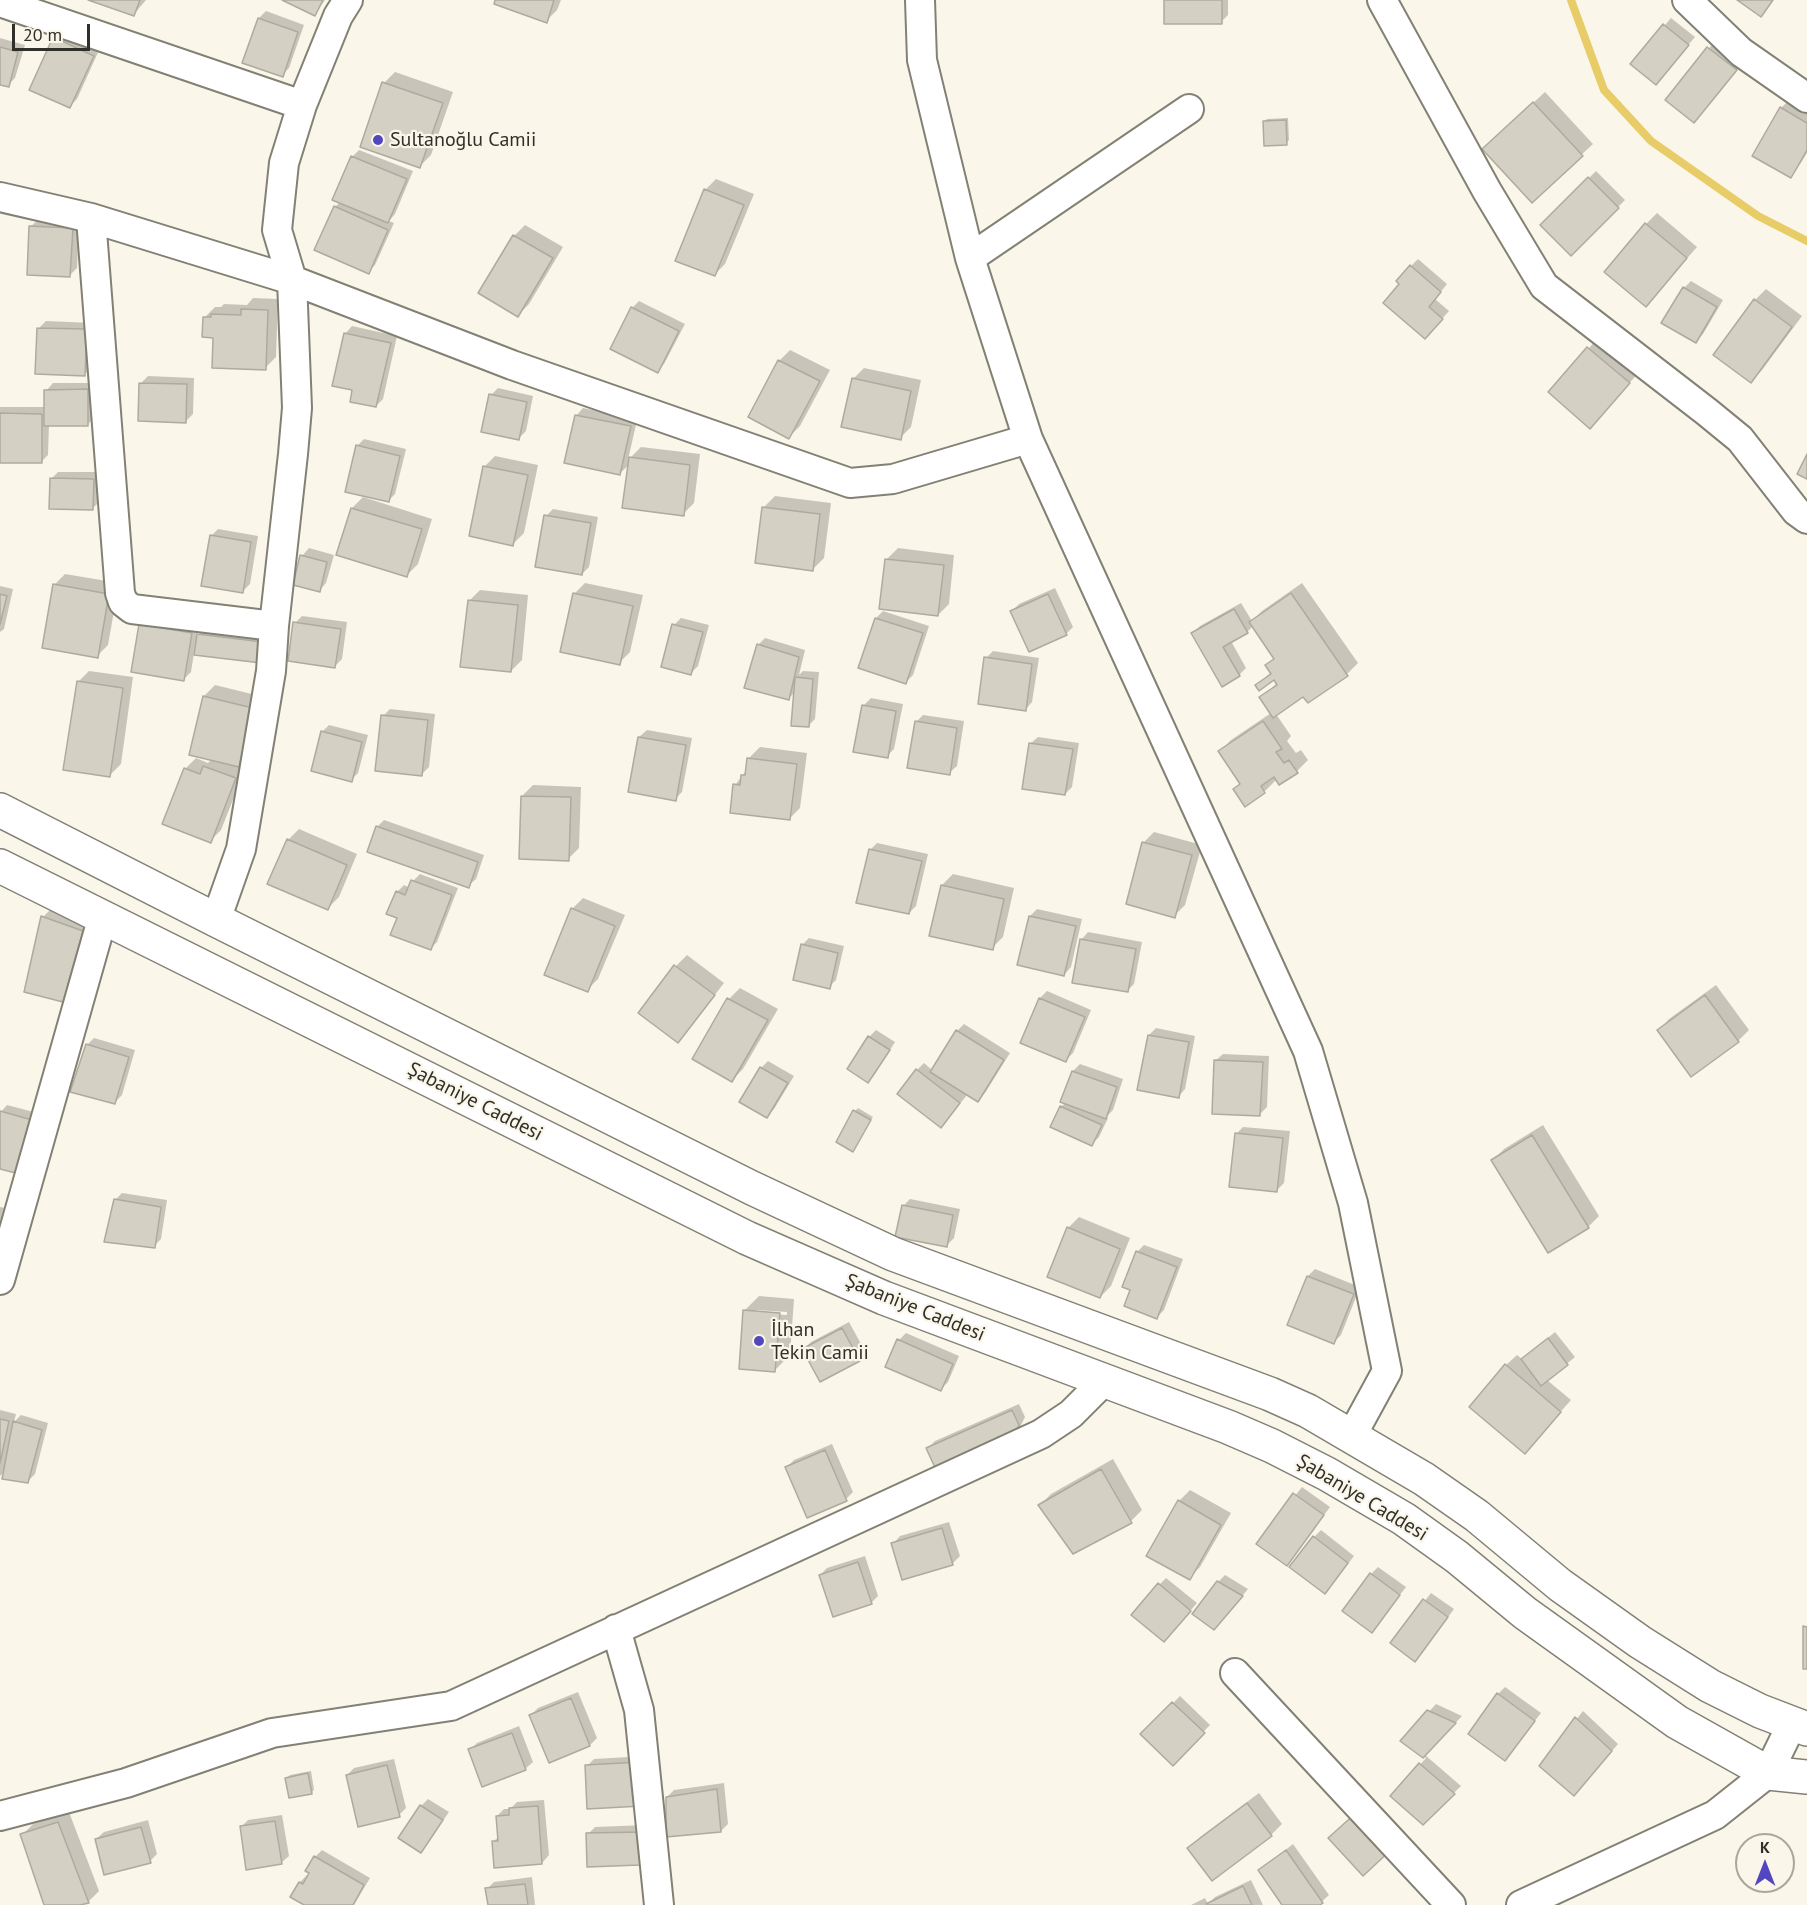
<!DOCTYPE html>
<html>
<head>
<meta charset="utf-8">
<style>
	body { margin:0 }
	#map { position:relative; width:1807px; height:1905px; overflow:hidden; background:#faf6e9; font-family:"PT Sans",sans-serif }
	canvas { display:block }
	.north { position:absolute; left:1735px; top:1833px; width:60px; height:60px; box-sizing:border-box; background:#faf6e9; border:2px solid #a9a69d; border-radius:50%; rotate:0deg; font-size:16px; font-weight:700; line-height:24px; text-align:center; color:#302f2a }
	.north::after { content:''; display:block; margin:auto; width:21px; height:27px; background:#5247be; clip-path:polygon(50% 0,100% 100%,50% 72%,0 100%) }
	.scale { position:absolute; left:12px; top:24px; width:78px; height:27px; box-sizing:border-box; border:3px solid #302f2a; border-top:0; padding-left:8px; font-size:18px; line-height:21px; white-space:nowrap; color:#302f2a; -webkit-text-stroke:4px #faf6e9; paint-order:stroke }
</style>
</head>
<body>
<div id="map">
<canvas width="1807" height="1905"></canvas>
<div class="north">K</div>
<div class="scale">20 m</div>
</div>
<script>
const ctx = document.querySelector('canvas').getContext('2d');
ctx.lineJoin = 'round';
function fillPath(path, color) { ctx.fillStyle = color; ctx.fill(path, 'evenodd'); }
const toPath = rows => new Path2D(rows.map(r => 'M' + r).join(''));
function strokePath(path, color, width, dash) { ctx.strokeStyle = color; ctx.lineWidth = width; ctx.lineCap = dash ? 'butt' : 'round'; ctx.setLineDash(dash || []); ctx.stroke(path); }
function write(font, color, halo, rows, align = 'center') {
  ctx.font = font + ' "PT Sans",sans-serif'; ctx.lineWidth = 4.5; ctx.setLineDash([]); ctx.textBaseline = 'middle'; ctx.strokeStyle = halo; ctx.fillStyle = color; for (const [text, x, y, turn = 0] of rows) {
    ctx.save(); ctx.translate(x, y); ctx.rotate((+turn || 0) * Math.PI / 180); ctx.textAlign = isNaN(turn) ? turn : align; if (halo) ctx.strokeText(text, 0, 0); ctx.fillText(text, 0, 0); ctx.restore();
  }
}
const shadow = toPath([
	[93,0,146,0,134,14],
	[286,0,325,0,315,14],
	[497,0,561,0,557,10,546,21],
	[1166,0,1228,0,1228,15,1221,22],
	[266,11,304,25,289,68,282,75,259,18],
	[1671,18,1695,37,1662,76,1632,64],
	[61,31,100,48,77,99,70,106,54,38],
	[0,38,25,45,15,78,8,85,0,83],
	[1715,41,1743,62,1701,114,1667,99],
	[395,72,453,92,431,155,420,166,384,83],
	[1545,92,1593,144,1532,201,1495,138],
	[1788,101,1807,112,1807,153,1797,169,1790,176,1781,108],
	[1288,118,1289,140,1286,143,1264,122,1267,119],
	[359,150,413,171,395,214,389,221,394,223,375,265,368,272,335,207,340,202,352,157],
	[1596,171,1625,200,1571,254,1542,225],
	[716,179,754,194,725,264,714,275,705,190],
	[1657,213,1697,247,1646,305,1646,224],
	[38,220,79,222,77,268,70,275,30,227],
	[525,225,563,247,529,304,518,315,514,236],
	[1418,259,1447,284,1435,299,1449,311,1432,330,1411,266],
	[1691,281,1723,300,1703,334,1696,341,1684,288],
	[1766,289,1802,316,1762,370,1751,381,1755,300],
	[253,298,278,299,276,357,265,368,214,336,204,318,215,307,221,307,224,304,247,305],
	[639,301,685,324,664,364,657,371,632,308],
	[46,321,93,323,91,368,84,375,39,328],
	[352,326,397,336,383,399,376,406,354,389,345,334],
	[1599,337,1639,372,1601,416,1550,391],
	[790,350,830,370,800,426,789,437,779,361],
	[864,368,921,380,911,427,900,438,853,379],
	[148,376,194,378,193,414,186,421,141,383],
	[53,383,95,383,95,417,88,424,49,425,48,455,41,462,0,461,0,407,46,407,46,391],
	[498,388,533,396,526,431,519,438,491,395],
	[583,408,637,420,628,460,641,447,700,454,694,503,683,514,630,464,620,473,576,416],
	[364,439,406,449,395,494,388,501,357,446],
	[495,456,538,465,524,533,513,544,484,467],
	[58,472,100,472,100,501,93,508,51,479],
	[775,496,831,503,824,558,813,569,764,507],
	[363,497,432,519,418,564,407,575,338,554,352,508],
	[553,509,598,517,589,567,582,574,546,516],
	[218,529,258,536,250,584,243,591,211,536],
	[309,548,334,555,326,583,319,591,302,556],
	[898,548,954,555,949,604,938,615,887,559],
	[65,574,119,583,108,645,97,656,54,585],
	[585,583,643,595,630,652,619,663,574,594],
	[1302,583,1358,663,1347,674,1304,695,1276,714,1291,736,1287,741,1296,753,1301,750,1308,760,1297,771,1280,783,1277,779,1264,792,1235,789,1241,783,1220,751,1231,740,1271,713,1261,698,1277,683,1274,678,1257,685,1271,672,1267,665,1275,658,1253,626,1247,632,1231,641,1246,668,1239,675,1193,633,1200,626,1241,603,1252,621,1262,611],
	[0,586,13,589,4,629,0,632],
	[1055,588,1073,627,1066,634,1012,611,1019,604],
	[480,590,528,595,522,660,511,671,469,601],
	[883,611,929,626,913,675,906,682,860,667,876,618],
	[302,616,347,622,342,659,335,666,295,623],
	[148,618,198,626,196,637,206,628,269,635,260,661,194,653,191,672,184,679,140,625],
	[681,618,709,625,698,666,691,673,674,625],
	[765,638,805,650,799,675,803,671,819,672,815,719,808,726,795,692,789,698,758,645],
	[993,651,1039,658,1032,702,1025,710,986,658],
	[89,671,133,677,121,764,110,775,78,682],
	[215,685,264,697,250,754,239,765,246,767,221,830,210,841,185,769,196,758,208,763,212,759,204,696],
	[871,698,903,704,894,749,887,756,864,705],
	[390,709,435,714,429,767,422,774,383,716],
	[923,715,964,721,957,766,949,773,916,722],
	[329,725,368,735,358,773,351,780,322,732],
	[647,730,692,738,682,792,675,799,630,791,639,737],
	[1038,737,1079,743,1072,787,1065,794,1030,744],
	[760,747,807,753,800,808,789,819,735,785,747,770,749,758],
	[533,785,581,787,579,848,568,859,522,796],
	[384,820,484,855,476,879,468,886,377,827],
	[299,829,357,854,339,897,328,908,288,840],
	[1154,832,1202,845,1185,905,1174,916,1143,843],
	[877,843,928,854,916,906,909,913,870,850],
	[420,874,458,888,437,942,430,949,399,917,397,892,404,885,410,888,413,881],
	[953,874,1014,888,1003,937,992,948,942,885],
	[583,898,625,915,598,979,587,990,572,909],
	[54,906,93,920,74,990,63,1001,43,917],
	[1037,909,1082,919,1071,967,1064,975,1030,916],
	[1088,932,1142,942,1134,984,1127,991,1081,940],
	[809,938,844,946,836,980,829,987,802,945],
	[687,955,724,983,688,1030,677,1041,640,1012,676,966],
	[1716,985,1749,1030,1738,1041,1659,1030,1669,1019],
	[740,988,778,1009,743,1069,732,1080,694,1059,729,999],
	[1047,991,1091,1010,1073,1053,1066,1060,1040,998],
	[964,1024,1010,1053,985,1093,978,1100,968,1094,941,1126,917,1070,924,1063,932,1070,957,1031],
	[1156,1028,1195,1036,1185,1089,1178,1097,1149,1035],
	[876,1030,895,1042,875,1074,868,1081,869,1037],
	[94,1038,135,1050,122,1095,115,1102,87,1045],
	[1223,1054,1269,1056,1267,1107,1260,1114,1215,1061],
	[768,1061,794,1076,774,1109,767,1116,761,1068],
	[1080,1064,1123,1079,1113,1110,1106,1117,1108,1118,1099,1137,1092,1144,1061,1107,1065,1103,1073,1071],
	[7,1105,45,1115,0,1167,0,1113],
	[858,1108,873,1117,853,1150,855,1111],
	[1543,1125,1599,1216,1588,1227,1493,1160,1504,1149],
	[1243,1127,1290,1131,1284,1183,1277,1190,1236,1134],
	[122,1193,167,1200,161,1239,154,1246,115,1200],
	[910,1199,960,1209,954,1238,946,1246,903,1206],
	[0,1207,15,1210,0,1258],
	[1079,1217,1130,1238,1111,1286,1100,1297,1068,1228],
	[1144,1245,1183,1259,1164,1310,1157,1317,1132,1289,1137,1252],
	[1315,1269,1360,1287,1341,1335,1334,1342,1308,1276],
	[759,1296,794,1299,790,1355,775,1370,744,1311],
	[756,1310,787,1312,787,1315,756,1313],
	[849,1322,866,1353,859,1360,804,1349,811,1342],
	[1555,1332,1575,1357,1547,1380,1571,1400,1525,1452,1506,1365,1517,1355,1522,1359],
	[906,1333,959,1356,948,1382,941,1389,899,1340],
	[1019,1404,1025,1417,1017,1433,928,1448,935,1441],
	[0,1410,16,1414,14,1422,21,1415,48,1423,35,1474,28,1481,5,1471,0,1476],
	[832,1444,853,1492,846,1499,787,1467,794,1460],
	[1113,1459,1142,1510,1131,1521,1074,1552,1040,1505,1051,1494],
	[1302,1487,1330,1507,1293,1557,1258,1543],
	[1190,1490,1231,1513,1200,1567,1189,1578,1179,1501],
	[949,1522,960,1556,953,1563,903,1578,893,1544,900,1536],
	[1321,1530,1354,1556,1332,1585,1314,1537],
	[865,1556,878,1596,871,1603,820,1575,827,1568],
	[1378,1567,1406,1587,1372,1631,1371,1574],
	[1225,1575,1248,1589,1221,1621,1218,1582],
	[1166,1578,1197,1603,1171,1633,1159,1585],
	[1431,1593,1454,1609,1422,1653,1392,1643],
	[1505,1687,1541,1713,1505,1759,1498,1694],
	[578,1692,597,1738,590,1745,531,1715,538,1708],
	[1180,1696,1210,1725,1173,1763,1143,1734],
	[1436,1704,1462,1716,1425,1755,1461,1786,1423,1823,1392,1796,1426,1758,1402,1741],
	[1583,1711,1618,1744,1581,1787,1541,1765],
	[519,1726,533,1762,525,1769,470,1750,477,1743],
	[646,1756,649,1797,587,1766,594,1759],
	[394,1759,406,1808,399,1815,347,1775,354,1768],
	[311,1771,314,1790,311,1793,287,1778,290,1775],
	[724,1783,728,1824,721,1831,667,1797,674,1790],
	[1259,1793,1282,1824,1271,1835,1213,1879,1189,1848,1200,1837],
	[428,1799,449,1812,427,1844,420,1851,400,1838,421,1806],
	[544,1800,549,1855,542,1863,493,1842,499,1836,497,1816,504,1809,510,1809,517,1802],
	[69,1812,99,1891,88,1902,73,1905,45,1905,22,1835,33,1824],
	[282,1815,289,1856,281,1863,241,1827,248,1820],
	[148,1820,157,1854,150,1861,96,1839,104,1832],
	[646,1825,647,1856,639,1863,588,1834,595,1827],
	[1293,1844,1329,1895,1318,1905,1284,1905,1260,1870],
	[322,1850,370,1878,354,1905,307,1905,300,1882,307,1875,309,1877,315,1857],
	[532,1877,535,1905,489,1905,487,1889,494,1882],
	[1251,1880,1263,1905,1191,1905,1205,1898,1208,1904,1215,1897]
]);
const stream = toPath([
	[1571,0,1604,90,1651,141,1758,216,1807,241]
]);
const building = toPath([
	[88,0,140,0,134,16,88,0],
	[282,0,323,0,315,16,282,0],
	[495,0,554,0,547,23,494,4,495,0],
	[1164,0,1222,0,1222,24,1164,24,1164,0],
	[1737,0,1773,0,1761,17,1737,0],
	[258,18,298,32,283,77,242,63,258,18],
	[1663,24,1689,45,1656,85,1630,64,1663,24],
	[53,37,94,56,70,108,29,90,53,37],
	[0,47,18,52,9,87,0,85,0,47],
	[1707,47,1737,70,1694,123,1665,100,1707,47],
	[382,82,443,103,420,168,360,147,382,82],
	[1533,102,1583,156,1532,203,1482,149,1533,102],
	[1780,107,1807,123,1807,150,1791,178,1752,156,1780,107],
	[1286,120,1287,145,1264,146,1263,121,1286,120],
	[351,156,407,179,388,223,332,200,351,156],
	[1588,177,1619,208,1571,256,1540,225,1588,177],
	[704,189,744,205,715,276,675,261,704,189],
	[334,206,388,230,369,274,314,250,334,206],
	[1645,223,1687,258,1646,307,1604,272,1645,223],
	[29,226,73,228,70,277,27,275,29,226],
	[513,235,553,258,518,317,478,293,513,235],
	[1410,265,1441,292,1429,307,1443,319,1425,339,1383,303,1399,284,1396,281,1410,265],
	[1683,287,1717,307,1696,343,1661,323,1683,287],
	[1754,299,1792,327,1751,383,1713,355,1754,299],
	[631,307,679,331,658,373,610,349,631,307],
	[241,309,268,310,266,370,212,368,213,338,202,337,203,317,211,317,211,314,241,315,241,309],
	[37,328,87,329,85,376,35,374,37,328],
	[344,333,391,343,376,407,350,402,352,390,332,386,344,333],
	[1587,347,1630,383,1590,429,1548,392,1587,347],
	[778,360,820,381,789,439,748,417,778,360],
	[852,378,911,391,901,440,841,427,852,378],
	[139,383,187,384,186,423,138,421,139,383],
	[88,389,88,426,44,426,44,390,88,389],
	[489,394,527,402,519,440,481,432,489,394],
	[0,413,42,414,42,463,0,463,0,413],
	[575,415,631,426,620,475,564,463,575,415],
	[356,445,400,456,389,502,345,492,356,445],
	[1807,454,1807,479,1797,474,1807,454],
	[629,457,690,465,684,516,622,508,629,457],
	[483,466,528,475,513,546,469,536,483,466],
	[50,478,94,479,93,510,49,509,50,478],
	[762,507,820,514,813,571,755,563,762,507],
	[351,508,422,529,407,577,336,555,351,508],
	[544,515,591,523,582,575,535,567,544,515],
	[210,535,251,542,243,593,201,586,210,535],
	[300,555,327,562,320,592,293,585,300,555],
	[885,559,944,565,938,616,879,609,885,559],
	[53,584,109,594,98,658,42,648,53,584],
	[573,593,633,606,620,665,560,652,573,593],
	[1291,593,1348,676,1308,703,1303,697,1273,718,1259,697,1277,685,1274,680,1259,691,1255,685,1271,674,1265,665,1274,659,1249,622,1291,593],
	[0,594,7,596,0,624,0,594],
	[1048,594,1067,635,1029,652,1010,611,1048,594],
	[468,600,518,605,511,672,460,667,468,600],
	[1234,609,1248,633,1223,647,1240,676,1222,687,1191,633,1234,609],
	[875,618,923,633,906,684,858,668,875,618],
	[293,622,341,629,335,668,288,661,293,622],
	[139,624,192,633,184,681,131,672,139,624],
	[672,624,703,632,691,675,661,667,672,624],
	[197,634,263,642,261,663,194,655,197,634],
	[757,644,799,657,789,700,744,688,757,644],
	[984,657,1032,664,1026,711,978,704,984,657],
	[795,677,813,679,809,727,791,726,795,677],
	[77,681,123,688,110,777,63,770,77,681],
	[203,696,253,708,239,767,189,755,203,696],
	[862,705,896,711,888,758,853,752,862,705],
	[381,715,428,720,422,776,375,771,381,715],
	[915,721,957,728,950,775,907,768,915,721],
	[1263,721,1282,749,1276,752,1284,763,1289,760,1298,773,1279,785,1274,777,1261,786,1265,793,1245,807,1233,789,1240,784,1218,751,1263,721],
	[321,731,362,742,352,782,311,771,321,731],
	[638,737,686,745,676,801,628,792,638,737],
	[1029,743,1073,749,1065,795,1022,789,1029,743],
	[747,758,797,764,790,820,730,813,733,784,740,785,741,775,745,775,747,758],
	[203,766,236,778,211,843,162,824,184,768,200,774,203,766],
	[521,796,571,797,569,861,519,859,521,796],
	[376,826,478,862,469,888,367,852,376,826],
	[287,839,347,865,328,910,267,884,287,839],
	[1142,842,1192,855,1175,918,1126,904,1142,842],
	[869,849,922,861,909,914,856,903,869,849],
	[411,880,452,895,431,950,390,935,397,918,386,914,396,891,405,895,411,880],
	[941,885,1004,899,993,950,929,936,941,885],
	[571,908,615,926,588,992,544,975,571,908],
	[41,916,83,931,63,1002,24,992,41,916],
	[1029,916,1076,926,1064,976,1017,965,1029,916],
	[1080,939,1136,949,1128,992,1072,983,1080,939],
	[801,944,838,953,830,989,793,980,801,944],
	[674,965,715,995,678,1043,638,1013,674,965],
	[1705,995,1739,1042,1691,1077,1657,1030,1705,995],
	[727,998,768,1020,732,1082,692,1059,727,998],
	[1039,998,1085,1017,1066,1062,1020,1043,1039,998],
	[956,1030,1004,1060,978,1102,930,1072,956,1030],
	[1148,1035,1189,1042,1179,1098,1137,1090,1148,1035],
	[868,1036,890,1050,868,1083,847,1069,868,1036],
	[86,1044,129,1057,115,1104,70,1092,86,1044],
	[1214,1060,1263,1062,1260,1116,1212,1114,1214,1060],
	[760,1067,788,1083,767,1118,739,1102,760,1067],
	[916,1069,960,1103,941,1128,897,1094,916,1069],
	[1072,1071,1117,1087,1106,1119,1060,1102,1072,1071],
	[1060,1106,1102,1125,1092,1146,1050,1127,1060,1106],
	[853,1110,871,1120,853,1152,836,1142,853,1110],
	[0,1111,39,1122,27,1176,0,1169,0,1111],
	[1235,1133,1283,1138,1277,1192,1229,1187,1235,1133],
	[1532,1135,1589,1228,1548,1253,1491,1160,1532,1135],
	[114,1199,161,1207,155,1248,104,1242,114,1199],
	[902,1205,953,1215,947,1247,895,1237,902,1205],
	[1067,1227,1120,1249,1100,1298,1047,1277,1067,1227],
	[1136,1251,1177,1267,1157,1319,1124,1306,1130,1290,1122,1287,1136,1251],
	[1307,1276,1354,1294,1334,1344,1287,1325,1307,1276],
	[743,1310,780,1313,775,1372,739,1369,743,1310],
	[842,1328,860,1361,820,1382,802,1349,842,1328],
	[1548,1338,1568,1365,1541,1386,1521,1359,1548,1338],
	[897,1339,953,1364,941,1391,885,1367,897,1339],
	[1505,1364,1561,1412,1525,1454,1469,1407,1505,1364],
	[1012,1410,1019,1425,1010,1442,938,1474,926,1448,1012,1410],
	[0,1419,9,1421,0,1463,0,1419],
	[13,1421,42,1430,28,1483,2,1479,13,1421],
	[825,1450,847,1501,807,1518,785,1467,825,1450],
	[1101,1469,1132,1523,1073,1554,1038,1505,1101,1469],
	[1293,1493,1324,1515,1287,1566,1256,1544,1293,1493],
	[1178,1500,1221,1525,1190,1580,1146,1556,1178,1500],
	[942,1528,953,1565,902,1580,891,1543,942,1528],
	[1313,1536,1348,1563,1325,1594,1289,1567,1313,1536],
	[858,1562,872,1604,833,1617,819,1575,858,1562],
	[1370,1573,1400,1595,1372,1633,1342,1611,1370,1573],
	[1217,1581,1243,1596,1214,1630,1192,1614,1217,1581],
	[1158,1583,1191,1611,1164,1642,1131,1615,1158,1583],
	[1423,1599,1448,1617,1415,1662,1390,1643,1423,1599],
	[1803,1626,1807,1627,1807,1669,1803,1669,1803,1626],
	[1497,1693,1535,1721,1505,1761,1468,1734,1497,1693],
	[571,1698,590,1746,549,1763,529,1715,571,1698],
	[1172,1702,1205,1733,1173,1766,1140,1734,1172,1702],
	[1427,1710,1456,1723,1423,1758,1400,1741,1427,1710],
	[1575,1717,1612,1751,1574,1796,1539,1766,1575,1717],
	[512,1733,526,1770,482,1787,468,1749,512,1733],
	[640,1762,642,1806,587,1809,585,1765,640,1762],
	[1419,1763,1455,1794,1423,1825,1390,1796,1419,1763],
	[387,1765,400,1817,358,1827,346,1775,387,1765],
	[308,1773,312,1794,289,1798,285,1778,308,1773],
	[717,1789,721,1832,666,1837,666,1797,717,1789],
	[1247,1803,1272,1836,1212,1881,1187,1848,1247,1803],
	[420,1805,443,1820,421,1853,398,1838,420,1805],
	[538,1806,542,1864,494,1868,492,1841,498,1841,496,1816,509,1815,509,1808,538,1806],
	[1357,1812,1392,1849,1363,1876,1328,1838,1357,1812],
	[275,1821,282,1864,246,1870,240,1826,275,1821],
	[58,1822,89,1903,80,1905,44,1905,20,1834,58,1822],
	[141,1827,151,1863,104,1875,95,1839,141,1827],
	[639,1832,640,1865,587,1867,586,1833,639,1832],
	[1286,1850,1323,1903,1320,1905,1282,1905,1258,1870,1286,1850],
	[314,1856,364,1885,353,1905,304,1905,290,1897,299,1882,303,1884,309,1873,305,1871,314,1856],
	[525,1884,528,1905,488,1905,485,1888,525,1884],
	[1243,1886,1252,1905,1207,1905,1206,1904,1243,1886]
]);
const minor = toPath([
	[920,0,922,60,970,258,1028,439,1308,1051,1353,1203,1387,1371,1351,1437],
	[1382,0,1487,191,1544,286,1707,412,1740,439,1796,511,1807,519],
	[1687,0,1741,52,1807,98],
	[0,2,302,105],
	[0,197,91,218,292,280,512,365,850,483,893,479,1028,439],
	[91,218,120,593,123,602,132,609,274,626],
	[970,258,1189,109],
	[216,920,241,849,271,671,274,626,293,454,297,408,292,280,277,230,284,163,302,105,338,16,348,0],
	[0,1280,103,916],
	[616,1629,639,1710,659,1905],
	[1235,1673,1451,1905],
	[0,1816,126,1783,272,1733,451,1706,1041,1434,1071,1414,1104,1381],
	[1521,1905,1715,1815,1768,1773,1792,1724]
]);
const highway = toPath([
	[0,810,216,920,752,1188,893,1254,1270,1394,1308,1411,1424,1479,1477,1516,1560,1585,1640,1642,1710,1686,1760,1711,1807,1729],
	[0,866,747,1238,884,1298,1228,1427,1272,1446,1327,1474,1404,1519,1457,1557,1525,1613,1677,1722,1768,1773,1807,1777]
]);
const markers = [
	[378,140,6,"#5247be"],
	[759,1341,6,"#5247be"]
];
const poiNames = [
	["Sultanoğlu Camii",390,140],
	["İlhan",771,1330],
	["Tekin Camii",771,1353]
];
const streetNames = [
	["Şabaniye Caddesi",475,1102,27],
	["Şabaniye Caddesi",915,1308,22],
	["Şabaniye Caddesi",1362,1498,31]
];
fillPath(shadow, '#0003');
strokePath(stream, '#e7cc68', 8);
fillPath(building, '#d4d0c3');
strokePath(building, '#aeaa9e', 1.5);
strokePath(minor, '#838074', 32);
strokePath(highway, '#838074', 36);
strokePath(minor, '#fff', 28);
strokePath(highway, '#fff', 33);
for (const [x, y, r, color] of markers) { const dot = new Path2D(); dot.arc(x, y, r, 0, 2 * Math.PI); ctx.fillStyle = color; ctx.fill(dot); strokePath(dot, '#faf6e9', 2); }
write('20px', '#302f2a', '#faf6e9', poiNames, 'left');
write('20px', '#302f2a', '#faf6e9', streetNames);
</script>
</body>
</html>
